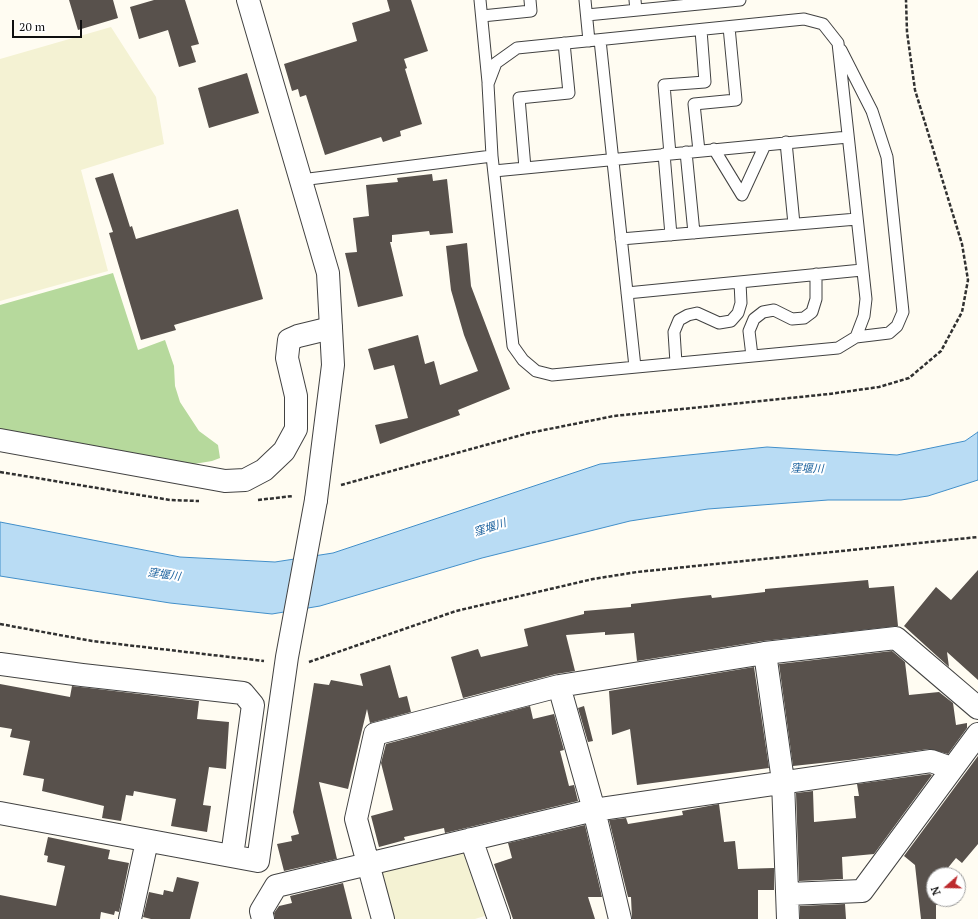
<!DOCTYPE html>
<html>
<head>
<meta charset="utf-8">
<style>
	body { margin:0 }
	#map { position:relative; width:978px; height:919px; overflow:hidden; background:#fffcf2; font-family:"PT Serif",serif }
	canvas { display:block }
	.north { position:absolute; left:926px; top:867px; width:40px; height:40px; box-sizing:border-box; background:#fff; border:1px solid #9f9f9f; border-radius:50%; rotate:250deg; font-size:11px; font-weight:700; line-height:16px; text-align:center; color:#0f0f0f }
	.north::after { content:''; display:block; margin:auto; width:14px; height:18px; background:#bc2b2e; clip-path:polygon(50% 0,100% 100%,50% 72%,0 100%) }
	.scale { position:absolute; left:12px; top:20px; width:70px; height:18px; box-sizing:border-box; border:2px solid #0f0f0f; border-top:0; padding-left:5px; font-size:12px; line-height:14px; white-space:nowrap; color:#0f0f0f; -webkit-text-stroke:3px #fff; paint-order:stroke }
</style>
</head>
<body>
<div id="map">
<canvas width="978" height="919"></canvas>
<div class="north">N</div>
<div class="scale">20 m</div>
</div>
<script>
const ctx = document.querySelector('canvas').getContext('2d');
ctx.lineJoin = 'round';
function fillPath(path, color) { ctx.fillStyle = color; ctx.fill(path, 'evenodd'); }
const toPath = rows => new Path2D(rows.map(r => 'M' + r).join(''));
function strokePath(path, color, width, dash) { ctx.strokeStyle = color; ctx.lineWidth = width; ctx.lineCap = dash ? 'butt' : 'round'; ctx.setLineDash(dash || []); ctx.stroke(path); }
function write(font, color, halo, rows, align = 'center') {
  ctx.font = font + ' "PT Serif","Noto Sans JP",serif'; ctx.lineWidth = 4; ctx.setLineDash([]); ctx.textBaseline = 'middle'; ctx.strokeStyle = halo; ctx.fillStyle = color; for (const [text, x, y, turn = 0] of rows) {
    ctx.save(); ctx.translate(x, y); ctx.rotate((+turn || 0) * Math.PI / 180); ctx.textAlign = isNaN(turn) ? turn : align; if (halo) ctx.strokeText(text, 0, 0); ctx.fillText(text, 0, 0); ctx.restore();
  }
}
const farmland = toPath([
	[111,27,156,97,164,144,81,170,108,271,0,301,0,59],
	[469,851,491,914,475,919,391,919,380,878,382,871]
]);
const forest = toPath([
	[113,273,138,350,165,340,174,366,175,386,180,402,199,431,218,445,220,458,212,461,188,465,0,433,0,305]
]);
const water = toPath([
	[978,432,978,480,928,496,901,500,828,500,708,509,630,521,482,558,320,606,272,614,170,603,0,576,0,522,180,557,275,562,333,553,600,464,767,447,897,455,965,441,978,432]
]);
const building = toPath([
	[69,0,113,0,118,18,78,30],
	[154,0,185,0,199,44,191,46,196,62,179,67,168,30,139,39,130,7],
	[387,0,411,0,428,51,404,59,407,68,405,69,422,124,400,131,401,136,383,142,381,137,325,155,306,95,300,97,298,89,292,91,284,64,357,41,352,23,390,11],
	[247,73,259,113,209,128,198,88],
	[113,173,130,227,132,226,136,239,238,209,263,299,174,325,176,330,141,340,109,233,113,232,95,178],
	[432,174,433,181,447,179,453,233,430,235,429,231,392,235,392,242,390,242,403,296,358,307,345,253,357,252,353,218,369,216,366,185,398,182,397,178],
	[467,243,471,286,510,389,458,410,460,415,380,444,375,425,408,418,394,365,374,370,368,349,418,335,425,364,434,361,440,385,478,371,464,335,451,290,446,246],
	[978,570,978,680,947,652,949,667,904,626,936,587,951,600],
	[868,580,869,588,894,586,898,626,763,641,637,661,634,633,605,635,605,632,566,635,575,671,556,674,463,698,451,657,478,649,481,657,528,646,524,629,584,614,584,611,631,607,631,604,683,598,711,595,712,598,765,592,765,589],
	[892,651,905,662,909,695,939,692,953,703,956,725,967,723,967,728,948,754,929,749,849,760,793,766,779,664],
	[390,665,399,698,407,696,411,712,370,723,367,709,348,789,319,782,337,859,284,871,277,844,292,841,291,836,299,834,293,812,314,683,329,685,331,680,363,686,360,674],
	[754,667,769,768,637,785,630,729,612,735,609,691],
	[0,684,70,697,72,686,199,701,197,719,229,722,226,769,209,767,203,805,211,806,207,832,171,826,176,799,134,791,133,796,126,795,121,821,102,818,104,806,42,791,44,779,23,775,30,741,10,737,12,729,0,727],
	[530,706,533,719,554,714,564,750,560,751,569,786,574,785,578,801,445,833,444,828,404,837,405,840,379,847,371,816,393,810,381,763,386,744],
	[584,706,593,741,588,742,578,708],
	[978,756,978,844,962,863,956,858,942,875,934,875,934,899,938,899,938,905,936,905,936,919,921,919,915,865,904,856],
	[930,774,932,775,874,854,842,857,843,879,799,881,796,793,813,791,814,822,856,818,854,796,859,796,857,784],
	[719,804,724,842,735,841,738,869,774,868,774,890,758,890,758,919,632,919,631,897,628,897,609,820,626,818,628,824,683,815,682,811],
	[585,825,602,897,588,897,595,919,513,919,494,864,512,858,508,843],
	[48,837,110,850,108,859,129,863,119,912,115,911,114,915,101,912,100,919,0,919,0,895,56,906,65,866,47,862,48,856,44,855],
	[177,877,199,882,190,919,151,919,143,917,149,892,163,895,164,890,173,892],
	[343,883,352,919,275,919,274,913,279,906,292,903,290,896],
	[845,904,846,919,800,919,800,906]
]);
const path = toPath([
	[0,472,170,500,199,501],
	[341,485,529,433,614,416,829,394,879,387,909,378,941,351,962,312,968,280,962,244,915,90,907,32,906,0],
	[258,500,293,496],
	[0,624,92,641,264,661],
	[309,662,456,611,593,579,637,572,978,537]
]);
const service = toPath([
	[480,0,488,82],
	[585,0,589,41],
	[635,0,636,10],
	[587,15,740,0],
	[482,16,531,11,530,0],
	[804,19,823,24,838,43,866,299,864,316,856,337,838,348,552,375,536,371,523,360,513,346,492,156,488,84,496,63,517,48,804,19],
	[600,40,635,367],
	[841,50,872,111,887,157,903,312,897,326,889,333,856,337],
	[786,142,794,224],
	[714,149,742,195,765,145],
	[699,151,694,104,736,100,729,27],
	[686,152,694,233],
	[664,154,671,235],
	[670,154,664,85,705,82,701,30],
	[525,168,519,98,569,93,564,43],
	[494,171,848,137],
	[301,180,492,156],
	[621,239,857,219],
	[627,293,862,270],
	[752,356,749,331,754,319,763,312,774,310,792,319,804,318,812,312,816,299,816,274],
	[676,363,674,332,679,320,688,315,697,313,719,323,731,321,738,313,741,303,740,282]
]);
const minor = toPath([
	[0,440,225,481,245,480,264,470,284,451,296,429,296,396,287,358,289,340,298,336,331,328],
	[765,653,783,781,788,919],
	[0,664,82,675,243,693,253,705,232,856],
	[559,686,594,810,620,919],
	[0,813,258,861,287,657,316,500],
	[471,839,499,919],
	[788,894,862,891,978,734],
	[130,919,147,841],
	[263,919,261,911,276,886,594,810,931,761,951,768],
	[383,919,356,819,375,734,559,686,765,653,896,638,978,708]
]);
const tertiary = toPath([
	[248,0,328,273,333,365,316,500]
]);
const waterNames = [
	["窪堰川",807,469,1],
	["窪堰川",490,528,-18],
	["窪堰川",164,575,8]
];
fillPath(farmland, '#f4f2d3');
fillPath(forest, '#b6d99c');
fillPath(water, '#b9dcf4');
strokePath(water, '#428fc9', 1);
fillPath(building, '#58514c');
strokePath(service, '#424242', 13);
strokePath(minor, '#424242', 24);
strokePath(tertiary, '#424242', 24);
strokePath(path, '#313131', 2.5, [4, 2]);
strokePath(service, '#fff', 11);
strokePath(minor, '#fff', 22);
strokePath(tertiary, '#fff', 22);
write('italic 11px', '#1c629e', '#fff', waterNames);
</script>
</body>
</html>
